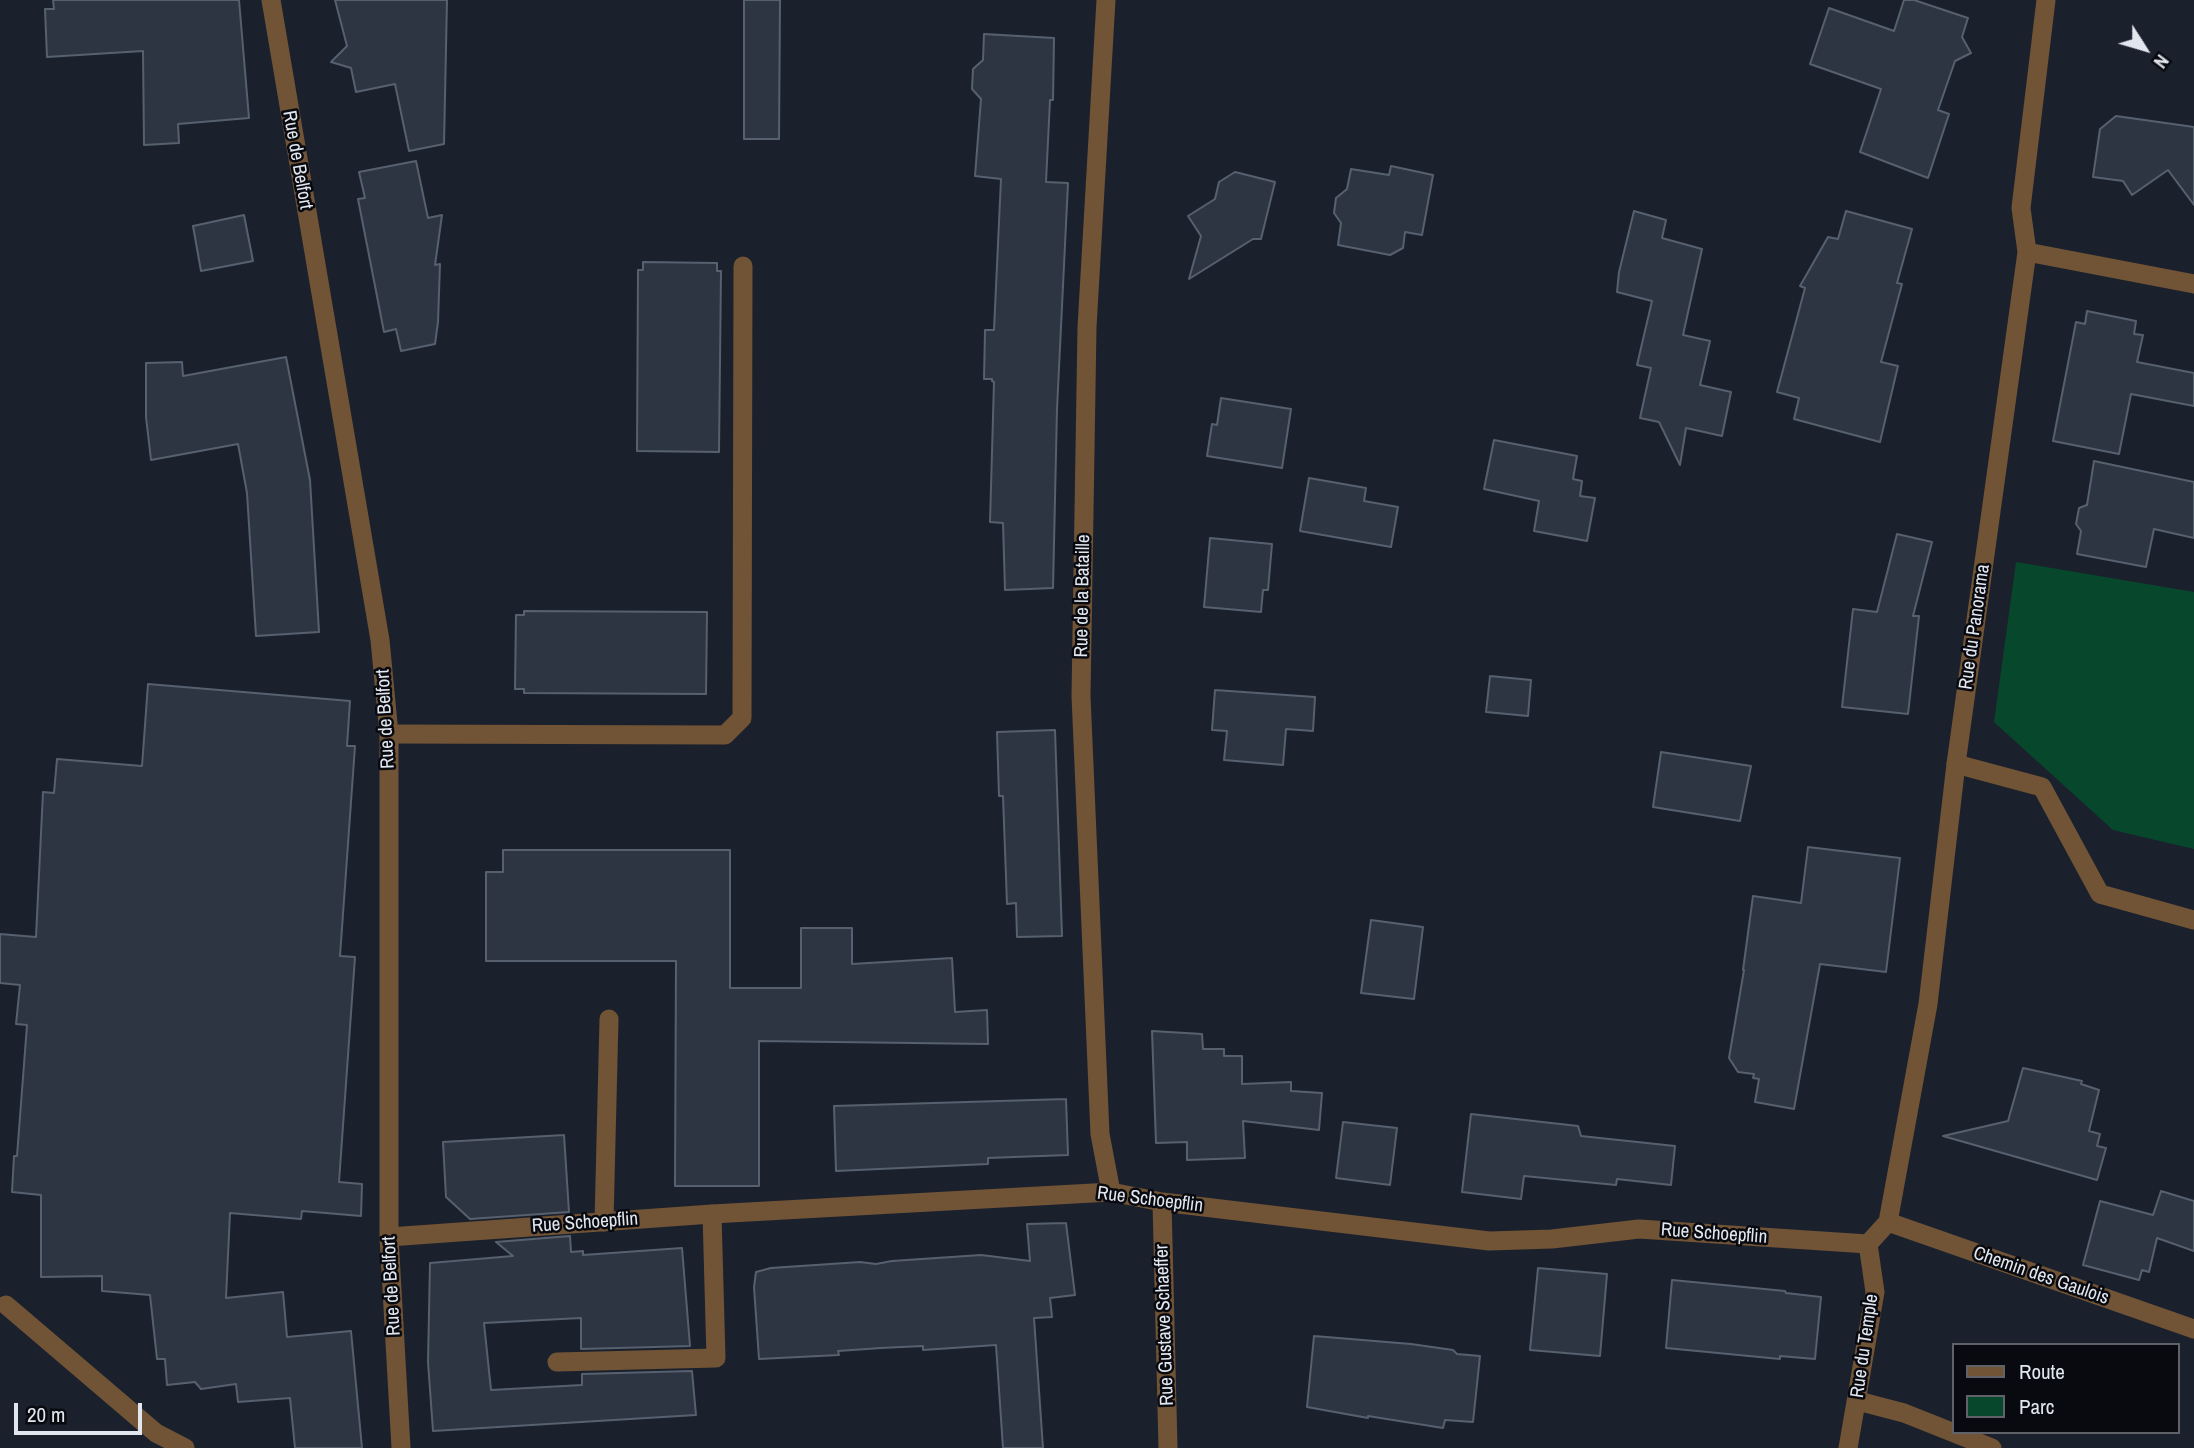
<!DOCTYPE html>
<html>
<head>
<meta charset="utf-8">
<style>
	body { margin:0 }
	#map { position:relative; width:2194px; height:1448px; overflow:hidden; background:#1a212d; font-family:"Archivo Narrow",sans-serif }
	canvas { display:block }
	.legend { position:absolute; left:1952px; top:1343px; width:228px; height:91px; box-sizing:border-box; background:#080a10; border:2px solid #5f6269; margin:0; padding:9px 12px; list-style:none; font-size:21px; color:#e2e7ef }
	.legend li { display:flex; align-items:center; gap:14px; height:35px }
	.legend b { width:35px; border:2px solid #5f6269 }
	.north { position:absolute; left:2110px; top:14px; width:70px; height:70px; -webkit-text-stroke:5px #080a10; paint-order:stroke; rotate:127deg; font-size:19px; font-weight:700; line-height:28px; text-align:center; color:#e2e7ef }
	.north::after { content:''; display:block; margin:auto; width:24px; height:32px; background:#e2e7ef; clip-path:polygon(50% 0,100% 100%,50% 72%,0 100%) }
	.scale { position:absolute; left:14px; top:1403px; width:128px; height:32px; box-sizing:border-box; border:4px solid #e2e7ef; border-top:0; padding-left:9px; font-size:21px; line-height:24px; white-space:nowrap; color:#e2e7ef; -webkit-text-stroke:5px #080a10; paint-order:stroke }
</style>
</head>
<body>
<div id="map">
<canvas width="2194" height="1448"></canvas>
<ul class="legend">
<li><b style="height:9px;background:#715336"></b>Route</li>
<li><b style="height:19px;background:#07482c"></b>Parc</li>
</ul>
<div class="north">N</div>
<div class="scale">20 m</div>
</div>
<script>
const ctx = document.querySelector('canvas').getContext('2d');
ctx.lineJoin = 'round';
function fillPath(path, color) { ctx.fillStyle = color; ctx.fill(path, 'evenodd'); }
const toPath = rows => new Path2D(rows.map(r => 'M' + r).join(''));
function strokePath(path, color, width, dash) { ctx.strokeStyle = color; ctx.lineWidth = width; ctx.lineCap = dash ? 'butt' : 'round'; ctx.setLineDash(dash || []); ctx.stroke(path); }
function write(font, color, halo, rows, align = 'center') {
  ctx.font = font + ' "Archivo Narrow",sans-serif'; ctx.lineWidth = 5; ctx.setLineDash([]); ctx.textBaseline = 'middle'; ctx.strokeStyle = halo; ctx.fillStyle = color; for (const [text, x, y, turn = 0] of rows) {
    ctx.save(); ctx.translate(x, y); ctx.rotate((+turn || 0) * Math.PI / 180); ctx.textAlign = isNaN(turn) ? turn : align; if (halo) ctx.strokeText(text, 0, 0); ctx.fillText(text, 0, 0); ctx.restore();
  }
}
const green = toPath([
	[2016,562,2194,592,2194,849,2113,830,1994,722]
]);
const building = toPath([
	[53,0,239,0,249,118,178,124,179,143,144,145,143,51,47,57,45,9,54,9,53,0],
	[335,0,447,0,444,144,409,151,395,84,356,92,351,68,331,62,347,46,335,0],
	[744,0,780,0,779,139,744,139,744,0],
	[1904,0,1914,0,1968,18,1962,37,1971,53,1955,61,1938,110,1949,114,1928,178,1860,152,1881,89,1810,64,1829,8,1894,31,1904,0],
	[984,34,1054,38,1053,100,1050,100,1046,182,1068,183,1057,409,1053,588,1005,590,1003,523,990,522,994,382,992,381,992,379,984,379,985,330,994,330,1001,179,975,176,981,99,972,89,973,69,983,60,984,34],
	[2116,116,2194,127,2194,205,2168,170,2132,195,2123,181,2093,177,2100,129,2116,116],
	[416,161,428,218,442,215,435,265,440,264,438,322,435,344,401,351,396,329,384,332,358,199,365,198,359,172,416,161],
	[1391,166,1433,175,1422,235,1405,232,1403,248,1390,255,1338,245,1341,223,1334,213,1336,198,1347,189,1351,169,1389,175,1391,166],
	[1235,172,1275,182,1261,239,1253,239,1189,279,1201,236,1188,216,1215,199,1219,182,1235,172],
	[1634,211,1666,220,1662,238,1702,249,1683,335,1710,341,1700,385,1731,392,1722,436,1686,428,1680,465,1659,422,1640,418,1651,368,1637,365,1652,301,1617,292,1619,272,1634,211],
	[1846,211,1912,229,1897,283,1902,284,1881,362,1898,366,1880,442,1794,419,1799,398,1777,392,1805,288,1800,286,1828,237,1838,239,1846,211],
	[244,215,253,261,201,271,193,226,244,215],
	[643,262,717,263,717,271,721,271,719,452,637,451,638,270,643,270,643,262],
	[2087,311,2136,321,2134,334,2143,335,2137,362,2194,373,2194,406,2131,394,2119,454,2053,441,2076,322,2085,324,2087,311],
	[286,357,310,480,319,632,256,636,247,493,238,444,151,460,146,417,146,363,182,362,183,376,286,357],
	[1221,398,1291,409,1282,468,1207,456,1212,424,1217,425,1221,398],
	[1494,440,1577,456,1573,479,1582,481,1580,496,1595,498,1587,541,1534,531,1539,501,1484,489,1494,440],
	[2094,461,2194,482,2194,538,2154,529,2146,567,2077,554,2081,531,2076,524,2079,508,2087,505,2094,461],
	[1309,478,1366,488,1364,501,1398,507,1391,547,1300,531,1309,478],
	[1897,534,1932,542,1913,616,1919,616,1908,714,1842,707,1853,609,1877,612,1897,534],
	[1210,538,1272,544,1268,590,1263,590,1261,612,1204,607,1210,538],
	[524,611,707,612,706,694,524,693,524,689,515,689,516,615,524,615,524,611],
	[1490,676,1531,680,1528,716,1486,712,1490,676],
	[148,684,350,701,347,746,355,746,340,956,355,957,339,1182,362,1184,361,1216,302,1211,301,1219,230,1213,226,1298,283,1292,287,1337,351,1331,362,1448,295,1448,290,1398,238,1402,236,1384,201,1389,195,1382,167,1385,165,1359,157,1359,150,1295,102,1291,102,1276,41,1277,41,1195,12,1192,14,1156,17,1156,27,1025,16,1024,20,985,0,983,0,934,36,937,43,792,54,793,57,759,142,766,148,684],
	[1215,690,1315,697,1313,731,1286,729,1283,765,1224,760,1227,731,1212,730,1215,690],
	[1055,730,1062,936,1017,937,1016,903,1007,904,1003,796,999,796,997,732,1055,730],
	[1661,752,1751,766,1740,821,1653,807,1661,752],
	[1808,847,1900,858,1886,972,1820,964,1794,1109,1755,1102,1759,1079,1753,1078,1754,1074,1738,1072,1729,1058,1744,970,1743,970,1753,896,1801,903,1808,847],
	[503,850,730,850,730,988,801,988,801,928,852,928,852,964,952,958,955,1012,987,1010,988,1044,759,1041,759,1186,675,1186,676,961,486,961,486,872,503,872,503,850],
	[1371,920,1423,927,1414,999,1361,993,1371,920],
	[1152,1031,1202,1034,1203,1049,1224,1049,1224,1056,1242,1056,1242,1084,1291,1082,1291,1091,1322,1093,1319,1130,1243,1121,1245,1158,1187,1160,1187,1142,1156,1143,1152,1031],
	[2023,1068,2082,1081,2081,1084,2099,1090,2089,1131,2100,1134,2097,1146,2106,1148,2097,1180,1943,1136,2008,1121,2023,1068],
	[1066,1099,1068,1155,988,1158,988,1164,836,1171,834,1106,1066,1099],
	[1471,1114,1578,1126,1581,1136,1675,1146,1671,1185,1617,1179,1616,1185,1524,1176,1521,1199,1462,1192,1471,1114],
	[1343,1122,1397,1128,1390,1185,1336,1178,1343,1122],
	[564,1135,569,1212,470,1219,446,1197,443,1142,564,1135],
	[2161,1191,2194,1201,2194,1251,2157,1238,2149,1272,2142,1270,2139,1280,2083,1265,2100,1201,2153,1215,2161,1191],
	[1066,1223,1075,1295,1050,1298,1052,1317,1034,1318,1043,1448,1003,1448,996,1345,923,1350,923,1346,881,1348,838,1351,839,1355,759,1359,754,1287,756,1272,771,1268,860,1262,876,1264,892,1261,981,1255,1030,1261,1027,1224,1066,1223],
	[570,1236,571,1252,583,1251,583,1255,682,1248,690,1346,581,1349,581,1318,484,1323,491,1390,582,1385,582,1374,692,1371,696,1415,433,1431,428,1362,430,1263,513,1256,496,1242,570,1236],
	[1538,1268,1607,1274,1600,1356,1530,1350,1538,1268],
	[1672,1280,1785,1291,1786,1293,1821,1297,1815,1359,1780,1356,1780,1359,1666,1348,1672,1280],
	[1314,1336,1411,1344,1453,1350,1457,1354,1480,1356,1473,1422,1445,1420,1443,1428,1368,1416,1368,1418,1307,1407,1314,1336]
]);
const service = toPath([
	[389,734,725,735,742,718,743,266],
	[1956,764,2042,787,2100,894,2194,920],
	[604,1222,609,1019],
	[1888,1222,2194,1329],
	[557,1362,716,1358,712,1214]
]);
const minor = toPath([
	[271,0,380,640,389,734,389,1237,401,1448],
	[1106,0,1087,327,1081,696,1100,1134,1111,1192],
	[2027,252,2194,284],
	[1162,1202,1168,1448],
	[389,1237,712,1214,1111,1192,1162,1202,1489,1241,1552,1239,1639,1229,1868,1244],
	[1868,1244,1888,1222,1928,1004,1956,764,2027,252,2021,208,2046,0],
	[6,1305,156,1433,185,1448],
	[1858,1401,1904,1413,1992,1448],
	[1848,1448,1875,1292,1868,1244]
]);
const streetNames = [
	["Rue de Belfort",297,160,80],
	["Rue de la Bataille",1083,596,-89],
	["Rue du Panorama",1975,627,-82],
	["Rue de Belfort",386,719,-93],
	["Rue Schoepflin",1150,1200,7],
	["Rue Schoepflin",585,1223,-4],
	["Rue Schoepflin",1714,1234,4],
	["Chemin des Gaulois",2041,1276,19],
	["Rue de Belfort",392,1286,-93],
	["Rue Gustave Schaeffer",1165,1325,-92],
	["Rue du Temple",1865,1346,-82]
];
fillPath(green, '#07482c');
fillPath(building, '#2e3542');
strokePath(building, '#57606e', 2);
strokePath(service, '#715336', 19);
strokePath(minor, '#715336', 19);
write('19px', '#e2e7ef', '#080a10', streetNames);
</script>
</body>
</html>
